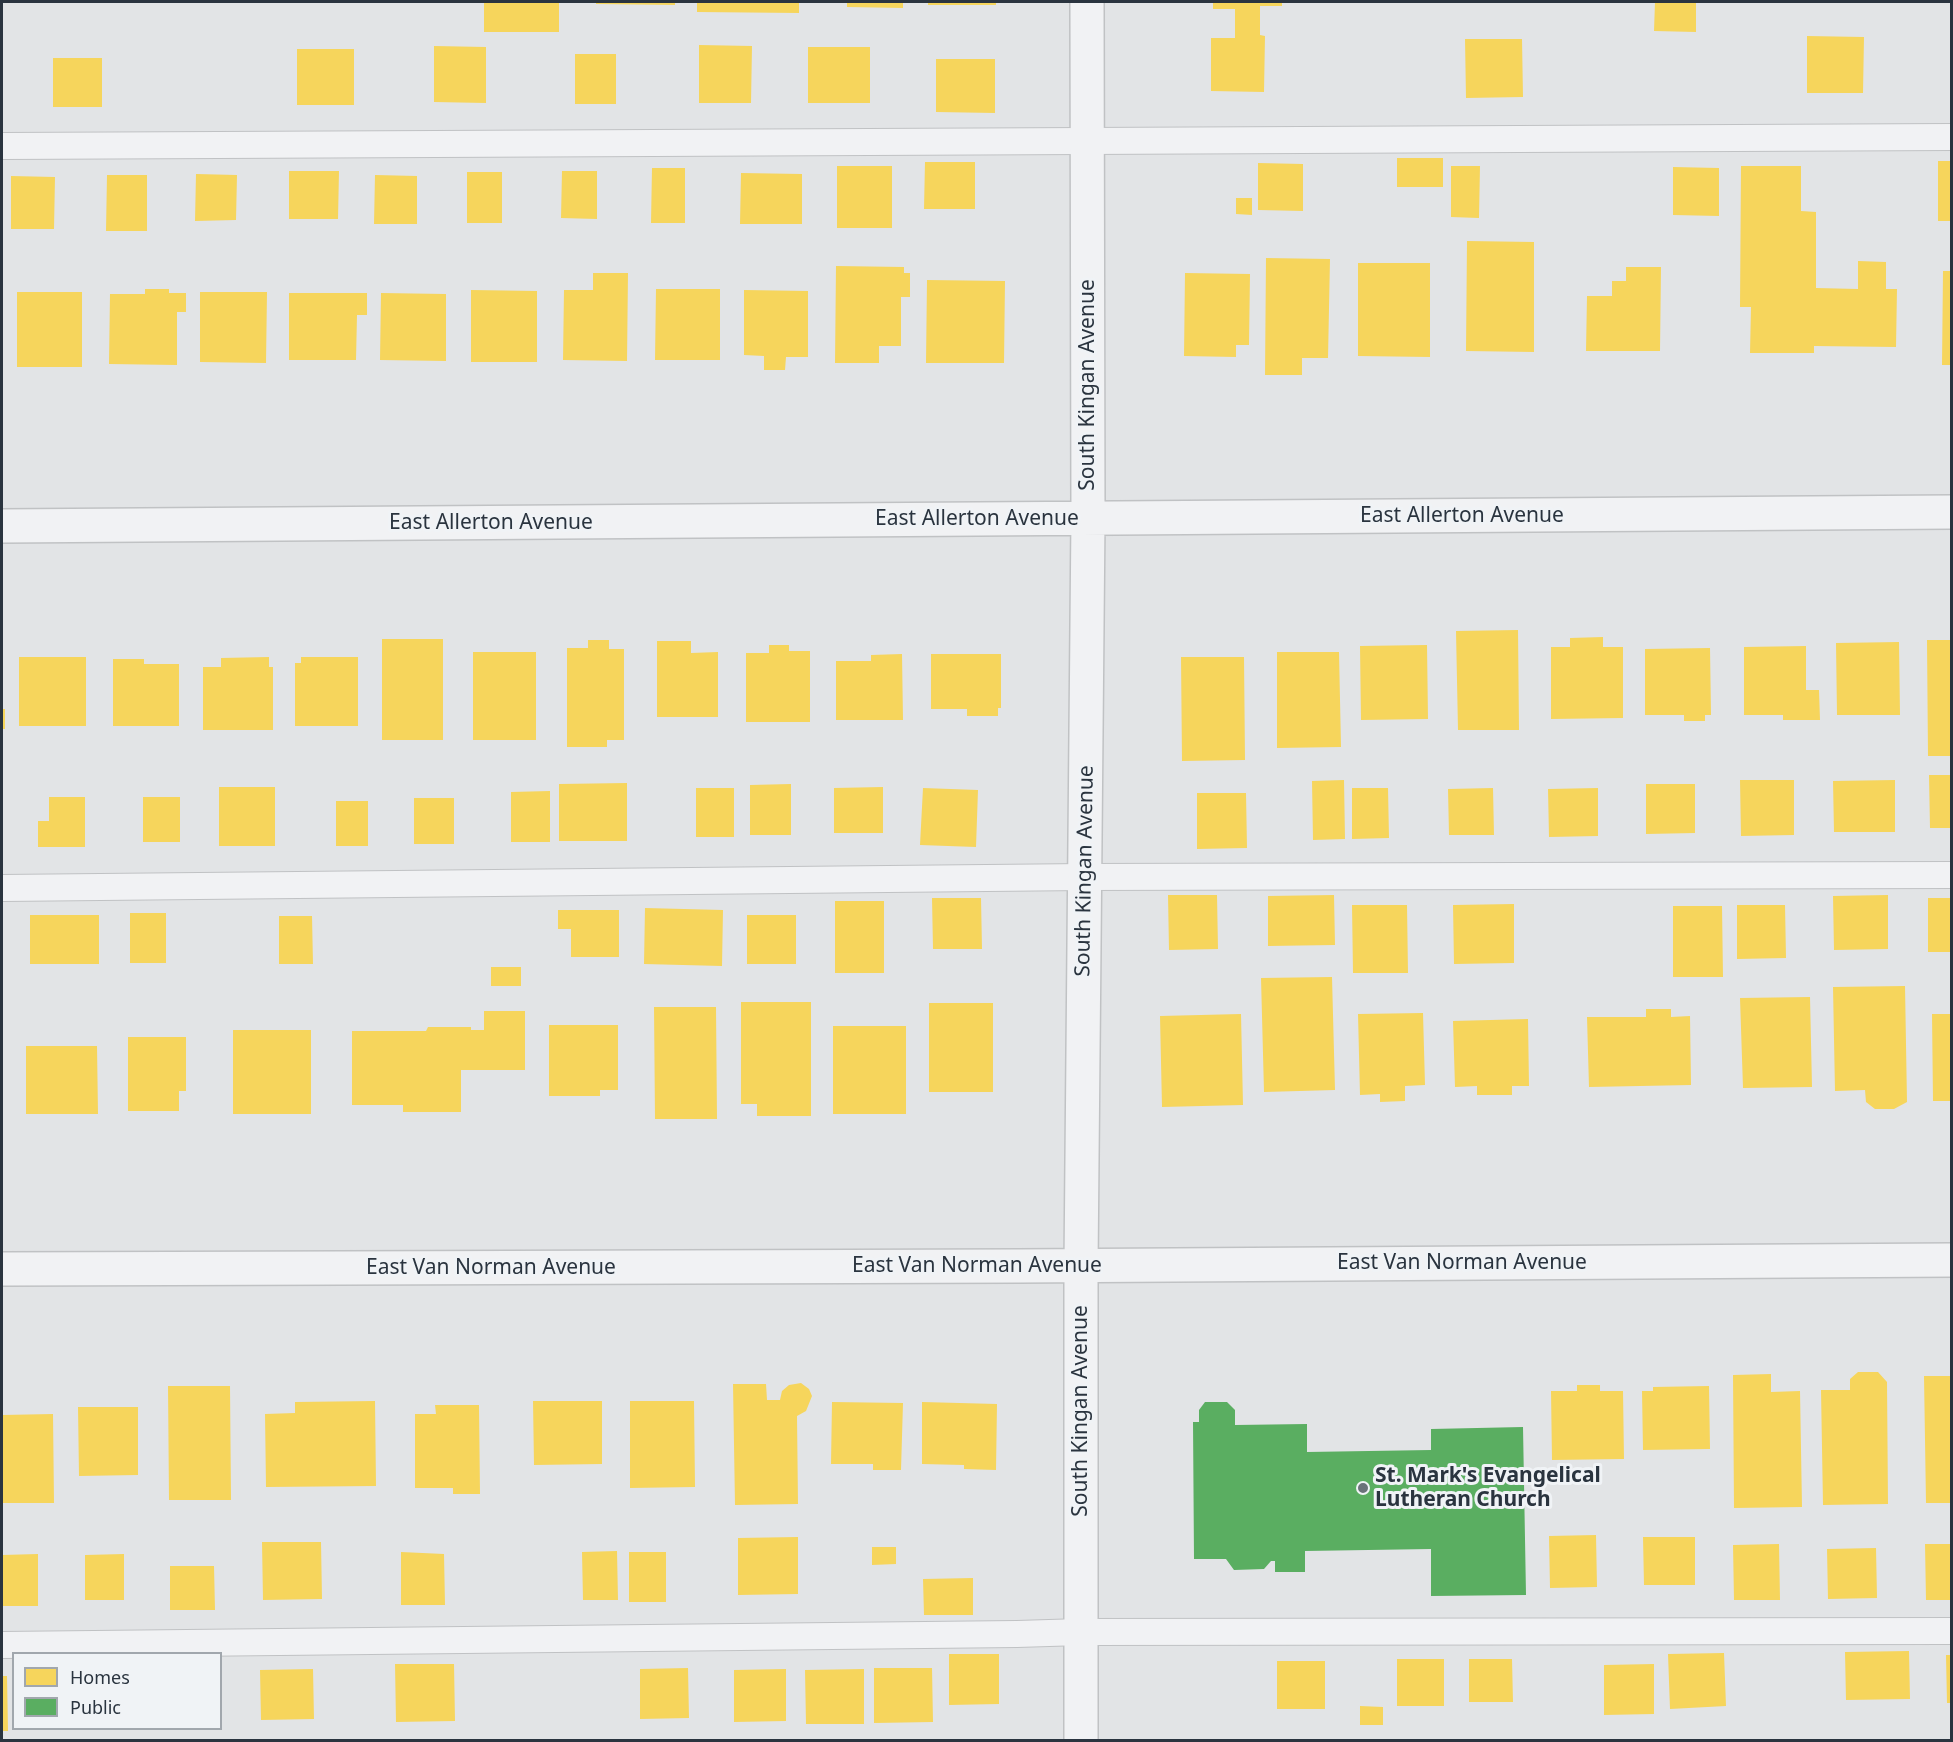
<!DOCTYPE html>
<html>
<head>
<meta charset="utf-8">
<style>
	body { margin:0 }
	#map { position:relative; width:1953px; height:1742px; overflow:hidden; background:#e2e4e6; font-family:"Noto Sans",sans-serif }
	canvas { display:block }
	.frame { position:absolute; inset:0; border:3px solid #2a343f; pointer-events:none }
	.legend { position:absolute; left:12px; top:1652px; width:210px; height:78px; box-sizing:border-box; background:#f0f3f6; border:2px solid #a1a7ad; margin:0; padding:8px 10px; list-style:none; font-size:18px; color:#2a343f }
	.legend li { display:flex; align-items:center; gap:12px; height:30px }
	.legend b { width:30px; border:2px solid #a1a7ad }
</style>
</head>
<body>
<div id="map">
<canvas width="1953" height="1742"></canvas>
<div class="frame"></div>
<ul class="legend">
<li><b style="height:16px;background:#f6d55c"></b>Homes</li>
<li><b style="height:16px;background:#5aae61"></b>Public</li>
</ul>
</div>
<script>
const ctx = document.querySelector('canvas').getContext('2d');
ctx.lineJoin = 'round';
function fillPath(path, color) { ctx.fillStyle = color; ctx.fill(path, 'evenodd'); }
const toPath = rows => new Path2D(rows.map(r => 'M' + r).join(''));
function strokePath(path, color, width, dash) { ctx.strokeStyle = color; ctx.lineWidth = width; ctx.lineCap = dash ? 'butt' : 'round'; ctx.setLineDash(dash || []); ctx.stroke(path); }
function write(font, color, halo, rows, align = 'center') {
  ctx.font = font + ' "Noto Sans",sans-serif'; ctx.lineWidth = 6; ctx.setLineDash([]); ctx.textBaseline = 'middle'; ctx.strokeStyle = halo; ctx.fillStyle = color; for (const [text, x, y, turn = 0] of rows) {
    ctx.save(); ctx.translate(x, y); ctx.rotate((+turn || 0) * Math.PI / 180); ctx.textAlign = isNaN(turn) ? turn : align; if (halo) ctx.strokeText(text, 0, 0); ctx.fillText(text, 0, 0); ctx.restore();
  }
}
const homes = toPath([
	[484,2,559,2,559,32,484,32],
	[596,2,675,2,675,5,596,4],
	[697,2,799,2,799,13,697,12],
	[847,2,903,2,903,8,847,7],
	[928,2,996,2,996,5,928,5],
	[1213,2,1282,2,1282,6,1260,6,1260,35,1265,36,1264,92,1211,91,1211,38,1235,38,1235,9,1213,9],
	[1655,2,1696,2,1696,32,1654,31],
	[1807,36,1864,37,1863,93,1807,93],
	[1465,39,1522,39,1523,97,1466,98],
	[699,45,752,46,751,103,699,103],
	[434,46,486,47,486,103,434,102],
	[808,47,870,47,870,103,808,103],
	[297,49,354,49,354,105,297,105],
	[575,54,616,54,616,104,575,104],
	[53,58,102,58,102,107,53,107],
	[936,59,995,59,995,113,936,112],
	[1397,158,1443,158,1443,187,1397,187],
	[1938,161,1952,161,1952,221,1938,221],
	[925,162,975,162,975,209,924,209],
	[1258,163,1303,164,1303,211,1258,210],
	[837,166,892,166,892,228,837,228],
	[1451,166,1480,166,1479,218,1451,217],
	[1741,166,1801,166,1801,211,1816,212,1816,288,1858,289,1858,261,1886,262,1886,289,1897,289,1896,347,1814,346,1814,353,1750,353,1751,307,1740,307],
	[1673,167,1719,168,1719,216,1673,215],
	[652,168,685,168,685,223,651,223],
	[289,171,339,171,338,219,289,219],
	[562,171,597,171,597,219,561,218],
	[467,172,502,172,502,223,467,223],
	[741,173,802,174,802,224,740,224],
	[196,174,237,175,236,220,195,221],
	[107,175,147,175,147,231,106,231],
	[375,175,417,176,417,224,374,224],
	[11,176,55,177,54,229,11,229],
	[1236,198,1252,198,1252,215,1236,214],
	[1467,241,1534,242,1534,352,1466,351],
	[1266,258,1330,259,1328,358,1302,358,1302,375,1265,375],
	[1358,263,1430,263,1430,357,1358,356],
	[836,266,904,267,904,273,910,273,910,297,901,297,901,346,879,346,879,363,835,363],
	[1626,267,1661,267,1660,351,1586,351,1587,296,1612,296,1612,281,1626,281],
	[1943,271,1952,271,1952,365,1942,365],
	[593,273,628,273,627,361,563,360,564,290,593,290],
	[1185,273,1250,274,1249,345,1236,345,1236,357,1184,356],
	[927,280,1005,281,1004,363,926,363],
	[145,289,169,289,169,293,186,293,186,312,177,312,177,365,109,364,110,294,145,294],
	[656,289,720,289,720,360,655,360],
	[471,290,537,291,537,362,471,362],
	[744,290,808,291,808,357,786,357,785,370,764,370,764,356,744,355],
	[17,292,82,292,82,367,17,367],
	[200,292,267,292,266,363,200,362],
	[289,293,367,293,367,315,357,315,356,360,289,360],
	[381,293,446,294,446,361,380,360],
	[1518,630,1519,730,1458,730,1456,631],
	[1603,637,1603,647,1623,647,1623,718,1551,719,1551,647,1570,647,1570,638],
	[382,639,443,639,443,740,382,740],
	[588,640,609,640,609,649,624,649,624,740,607,740,607,747,567,747,567,648,588,648],
	[1927,640,1952,640,1952,756,1928,756],
	[657,641,691,641,691,653,718,652,718,717,657,717],
	[1899,642,1900,715,1837,715,1836,643],
	[769,645,789,645,789,651,810,651,810,722,746,722,746,653,769,653],
	[1427,645,1428,719,1361,720,1360,646],
	[1806,646,1806,690,1819,690,1820,720,1783,720,1783,715,1744,715,1744,647],
	[1710,648,1711,715,1705,715,1705,721,1684,721,1684,715,1645,715,1645,649],
	[473,652,536,652,536,740,473,740],
	[1277,652,1339,652,1341,747,1277,748],
	[902,654,903,720,836,720,836,661,871,661,871,655],
	[931,654,1001,654,1001,708,998,708,998,716,967,716,967,709,931,709],
	[19,657,86,657,86,726,19,726],
	[269,657,269,667,273,667,273,730,203,730,203,667,221,667,221,658],
	[301,657,358,657,358,726,295,726,295,663,301,663],
	[1181,657,1244,657,1245,760,1182,761],
	[113,659,144,659,144,664,179,664,179,726,113,726],
	[2,709,5,709,5,729,2,729],
	[1929,775,1952,775,1952,828,1930,828],
	[1344,780,1345,839,1313,840,1312,781],
	[1740,780,1794,780,1794,835,1741,836],
	[1895,780,1895,832,1834,832,1833,781],
	[627,783,627,841,559,841,559,784],
	[791,784,791,835,750,835,750,785],
	[1646,784,1695,784,1695,833,1646,834],
	[219,787,275,787,275,846,219,846],
	[883,787,883,833,834,833,834,788],
	[696,788,734,788,734,837,696,837],
	[923,788,978,790,976,847,920,845],
	[1352,788,1388,788,1389,838,1352,839],
	[1493,788,1494,835,1449,835,1448,789],
	[1598,788,1598,836,1549,837,1548,789],
	[550,791,550,842,511,842,511,792],
	[1197,793,1246,793,1247,848,1197,849],
	[49,797,85,797,85,847,38,847,38,821,49,821],
	[143,797,180,797,180,842,143,842],
	[414,798,454,798,454,844,414,844],
	[336,801,368,801,368,846,336,846],
	[1168,895,1217,895,1218,949,1169,950],
	[1334,895,1335,945,1268,946,1268,896],
	[1888,895,1888,949,1834,950,1833,896],
	[932,898,981,898,982,949,933,949],
	[1928,898,1952,898,1952,952,1928,952],
	[835,901,884,901,884,973,835,973],
	[1514,904,1514,963,1454,964,1453,905],
	[1352,905,1407,905,1408,973,1353,973],
	[1737,905,1785,905,1786,958,1737,959],
	[1673,906,1722,906,1723,977,1673,977],
	[645,908,723,910,722,966,644,964],
	[558,910,619,910,619,957,571,957,571,929,558,929],
	[130,913,166,913,166,963,130,963],
	[30,915,99,915,99,964,30,964],
	[747,915,796,915,796,964,747,964],
	[279,916,312,916,313,964,279,964],
	[491,967,521,967,521,986,491,986],
	[1332,977,1335,1090,1264,1092,1261,978],
	[1905,986,1907,1102,1894,1109,1875,1109,1866,1102,1865,1090,1835,1091,1833,987],
	[1810,997,1812,1087,1743,1088,1740,998],
	[741,1002,811,1002,811,1116,757,1116,757,1104,741,1104],
	[929,1003,993,1003,993,1092,929,1092],
	[654,1007,716,1007,717,1119,655,1119],
	[1646,1009,1671,1009,1671,1017,1690,1016,1691,1085,1589,1087,1587,1017,1646,1017],
	[484,1011,525,1011,525,1070,461,1070,461,1112,403,1112,403,1105,352,1105,352,1031,426,1031,428,1027,471,1027,471,1030,484,1030],
	[1423,1013,1425,1085,1405,1086,1405,1101,1380,1102,1380,1094,1360,1095,1358,1014],
	[1241,1014,1243,1105,1162,1107,1160,1016],
	[1932,1014,1952,1014,1952,1101,1933,1101],
	[1528,1019,1529,1086,1512,1086,1512,1095,1477,1095,1477,1086,1455,1087,1453,1021],
	[549,1025,618,1025,618,1090,600,1090,600,1096,549,1096],
	[833,1026,906,1026,906,1114,833,1114],
	[233,1030,311,1030,311,1114,233,1114],
	[128,1037,186,1037,186,1091,179,1091,179,1111,128,1111],
	[26,1046,97,1046,98,1114,26,1114],
	[1858,1372,1878,1372,1887,1382,1888,1504,1823,1505,1821,1390,1850,1390,1850,1379],
	[1771,1374,1771,1392,1800,1391,1802,1507,1734,1508,1733,1375],
	[1924,1376,1952,1376,1952,1503,1926,1503],
	[801,1383,809,1389,812,1396,806,1411,797,1416,798,1504,735,1505,733,1384,766,1384,767,1400,780,1400,782,1391,789,1385],
	[1577,1385,1600,1385,1600,1391,1623,1391,1624,1459,1552,1460,1551,1391,1577,1391],
	[168,1386,230,1386,231,1500,169,1500],
	[1709,1386,1710,1449,1643,1450,1642,1391,1653,1391,1653,1387],
	[375,1401,376,1486,266,1487,265,1414,295,1413,295,1402],
	[533,1401,602,1401,602,1464,534,1465],
	[630,1401,694,1401,695,1487,630,1488],
	[832,1402,903,1403,901,1470,873,1470,873,1464,831,1464],
	[922,1402,997,1404,996,1470,964,1469,964,1465,922,1464],
	[435,1405,479,1405,480,1494,453,1494,453,1488,415,1488,415,1414,436,1414],
	[78,1407,138,1407,138,1475,79,1476],
	[53,1414,54,1503,2,1503,2,1415],
	[1596,1535,1597,1587,1550,1588,1549,1536],
	[798,1537,798,1594,738,1595,738,1538],
	[1643,1537,1695,1537,1695,1585,1644,1585],
	[262,1542,321,1542,322,1599,263,1600],
	[1779,1544,1780,1600,1734,1600,1733,1545],
	[1925,1544,1952,1544,1952,1600,1926,1600],
	[872,1547,896,1547,896,1564,872,1565],
	[1876,1548,1877,1598,1828,1599,1827,1549],
	[617,1551,618,1600,583,1600,582,1552],
	[401,1552,444,1554,445,1605,401,1605],
	[629,1552,666,1552,666,1602,629,1602],
	[38,1554,38,1606,2,1606,2,1555],
	[124,1554,124,1600,85,1600,85,1555],
	[170,1566,214,1566,215,1610,170,1610],
	[973,1578,973,1615,924,1615,923,1579],
	[1909,1651,1910,1699,1846,1700,1845,1652],
	[1724,1653,1726,1706,1670,1709,1668,1654],
	[949,1654,999,1654,999,1704,949,1705],
	[1946,1655,1952,1655,1952,1703,1947,1703],
	[1397,1659,1444,1659,1444,1706,1397,1706],
	[1469,1659,1512,1659,1513,1702,1469,1702],
	[1277,1661,1325,1661,1325,1709,1277,1709],
	[395,1664,454,1664,455,1721,396,1722],
	[1654,1664,1654,1714,1604,1715,1604,1665],
	[688,1668,689,1718,640,1719,640,1669],
	[874,1668,932,1668,933,1722,874,1723],
	[313,1669,314,1719,261,1720,260,1670],
	[786,1669,786,1721,734,1722,734,1670],
	[864,1669,864,1724,806,1724,805,1670],
	[2,1676,7,1676,8,1731,2,1731],
	[1360,1706,1383,1707,1383,1725,1360,1725]
]);
const public = toPath([
	[1205,1402,1227,1402,1235,1410,1235,1425,1307,1424,1307,1452,1431,1450,1431,1429,1523,1427,1526,1595,1431,1596,1431,1549,1305,1551,1305,1572,1275,1572,1275,1561,1271,1561,1264,1569,1234,1570,1226,1559,1194,1559,1193,1422,1199,1422,1199,1410]
]);
const service = toPath([
	[2,146,1952,137],
	[2,888,1085,877,1952,875],
	[2,1645,1017,1634,1081,1632,1952,1631]
]);
const minor = toPath([
	[2,526,1952,512],
	[2,1269,1018,1266,1952,1260],
	[1081,1740,1081,1265,1088,518,1087,2]
]);
const markers = [
	[1363,1488,6,"#6a7279"]
];
const streetNames = [
	["South Kingan Avenue",1088,385,-90],
	["East Allerton Avenue",1462,516],
	["East Allerton Avenue",977,519],
	["East Allerton Avenue",491,523],
	["South Kingan Avenue",1085,871,-89],
	["East Van Norman Avenue",1462,1263],
	["East Van Norman Avenue",977,1266],
	["East Van Norman Avenue",491,1268],
	["South Kingan Avenue",1081,1411,-90]
];
const poiNames = [
	["St. Mark's Evangelical",1375,1476],
	["Lutheran Church",1375,1500]
];
fillPath(homes, '#f6d55c');
fillPath(public, '#5aae61');
strokePath(service, '#c0c2c4', 28);
strokePath(minor, '#c0c2c4', 36);
strokePath(service, '#f1f2f4', 26);
strokePath(minor, '#f1f2f4', 33);
for (const [x, y, r, color] of markers) { const dot = new Path2D(); dot.arc(x, y, r, 0, 2 * Math.PI); ctx.fillStyle = color; ctx.fill(dot); strokePath(dot, '#f0f3f6', 2); }
write('21px', '#2a343f', '#f0f3f6', streetNames);
write('bold 21px', '#2a343f', '#f0f3f6', poiNames, 'left');
</script>
</body>
</html>
